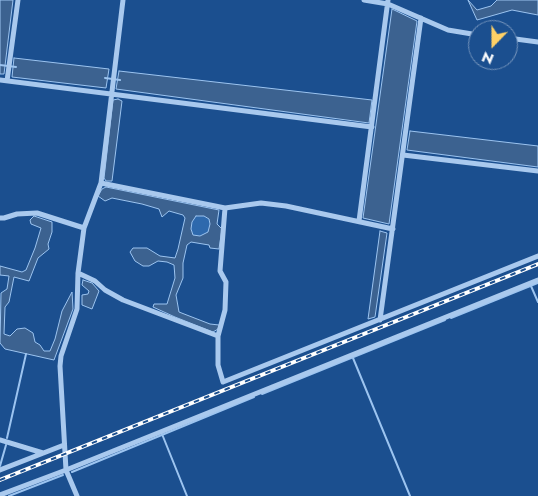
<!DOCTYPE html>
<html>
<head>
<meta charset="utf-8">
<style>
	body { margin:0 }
	#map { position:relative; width:538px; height:496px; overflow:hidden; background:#1b4f8f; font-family:Jost,sans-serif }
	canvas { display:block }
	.north { position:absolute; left:468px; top:20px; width:50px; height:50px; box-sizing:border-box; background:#1b4f8f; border:1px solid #7695bc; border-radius:50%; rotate:202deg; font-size:14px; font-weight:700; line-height:20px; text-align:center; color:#fff }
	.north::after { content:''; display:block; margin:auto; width:18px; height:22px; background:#ffd166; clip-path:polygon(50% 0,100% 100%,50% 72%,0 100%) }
</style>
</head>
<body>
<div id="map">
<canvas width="538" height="496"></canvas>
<div class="north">N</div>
</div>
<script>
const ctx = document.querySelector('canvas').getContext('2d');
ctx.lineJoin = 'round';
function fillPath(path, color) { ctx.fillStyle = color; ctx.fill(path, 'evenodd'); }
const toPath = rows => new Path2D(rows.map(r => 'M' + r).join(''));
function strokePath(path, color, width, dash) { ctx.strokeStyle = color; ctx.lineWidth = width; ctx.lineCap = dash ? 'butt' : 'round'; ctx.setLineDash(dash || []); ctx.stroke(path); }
const green = toPath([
	[196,216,204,216,209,219,210,224,208,232,200,236,193,235,191,229,192,221]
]);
const water = toPath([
	[0,0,13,0,4,74,0,74,0,0],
	[468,0,477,10,491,6,497,0,538,0,538,15,512,10,477,20,468,0],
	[392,9,417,21,389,224,363,218,392,9],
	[14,58,109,69,106,88,12,77,14,58],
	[119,71,372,100,369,123,116,89,119,71],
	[118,99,122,101,112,181,106,181,104,178,113,100,118,99],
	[410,131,538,146,538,167,407,150,410,131],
	[106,187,219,210,217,224,222,229,219,249,210,248,209,245,191,242,187,245,183,263,183,278,176,295,179,312,210,324,219,325,218,329,213,332,175,317,153,307,154,304,167,304,175,278,174,265,167,262,158,261,149,266,143,266,135,261,130,252,133,248,147,248,160,256,175,258,178,249,185,218,183,215,169,211,162,217,159,209,142,204,112,198,105,201,98,196,102,189,106,187],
	[196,216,204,216,209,219,210,224,208,232,200,236,193,235,191,229,192,222,196,216],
	[34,216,52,222,52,232,48,244,49,249,38,258,29,281,14,277,9,302,5,307,4,334,10,336,17,329,25,328,33,333,35,342,40,345,44,351,50,351,55,339,62,311,72,292,73,309,54,360,5,349,0,343,1,293,7,289,9,276,0,275,0,266,22,272,26,270,35,248,41,228,31,224,30,220,34,216],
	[380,231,387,233,375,317,368,319,380,231],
	[83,280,92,283,99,291,92,309,82,305,82,295,88,294,89,291,82,285,83,280]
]);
const stream = toPath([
	[0,65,16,67],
	[105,78,120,80],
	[531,286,538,302],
	[451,318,538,283],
	[353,358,410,496],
	[262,394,445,320],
	[162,434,187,496],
	[7,438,26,354],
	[0,466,6,445],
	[72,472,254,397],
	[9,496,63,475]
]);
const minor = toPath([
	[364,0,388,4,448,30,478,35],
	[508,38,538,42],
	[0,80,372,127],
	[7,81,18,0],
	[403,155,538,171],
	[101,183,225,208,261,203,286,206,393,229],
	[225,208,220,271,226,282,225,310,218,336,218,365,223,382,538,256],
	[0,218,4,218,17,214,37,213,84,228],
	[359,221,388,0],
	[78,273,95,281,105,290,123,300,218,336],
	[380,320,421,18],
	[0,440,43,453],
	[0,470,64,445],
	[0,495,66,470,538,280],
	[77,496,66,470,60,366,61,356,77,309,78,273,84,228,101,183,123,0]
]);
const rail = toPath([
	[0,480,538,264]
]);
fillPath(green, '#2e69ad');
fillPath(water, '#3c6290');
strokePath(water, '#9cc4f0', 1);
strokePath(stream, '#9cc4f0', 2);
strokePath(minor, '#a9c9ee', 5);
strokePath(rail, '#fff', 4);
strokePath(rail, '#1b4f8f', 2, [5.5]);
</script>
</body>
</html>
